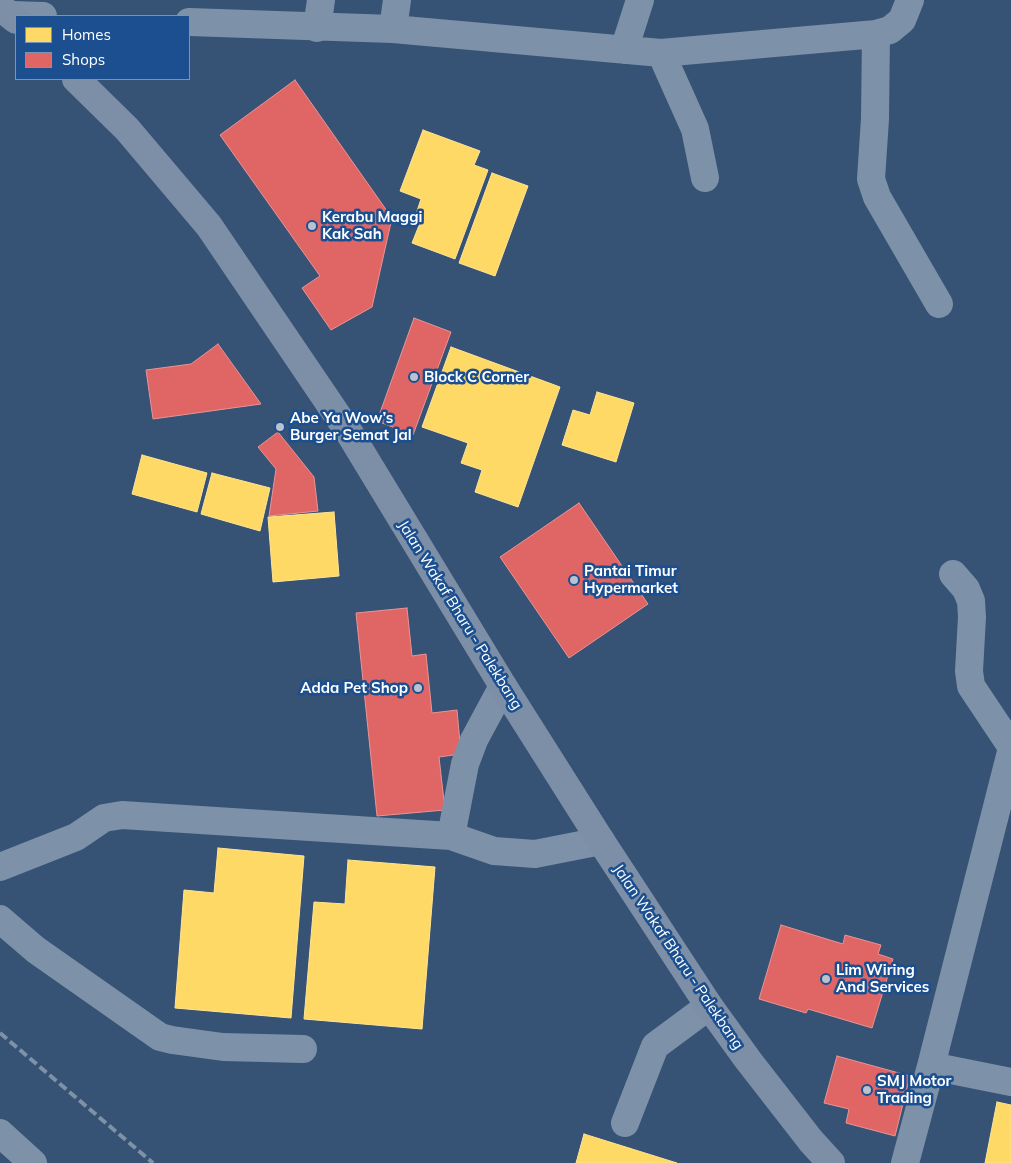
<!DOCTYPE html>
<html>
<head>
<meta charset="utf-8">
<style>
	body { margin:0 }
	#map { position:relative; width:1011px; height:1163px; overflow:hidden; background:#365274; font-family:Mulish,sans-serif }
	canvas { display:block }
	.legend { position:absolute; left:15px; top:15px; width:175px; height:65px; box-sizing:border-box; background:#1b4f8f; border:1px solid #7695bc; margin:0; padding:6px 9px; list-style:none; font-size:15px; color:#fff }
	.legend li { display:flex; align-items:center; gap:10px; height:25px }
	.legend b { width:25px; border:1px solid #7695bc }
</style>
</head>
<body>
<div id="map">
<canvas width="1011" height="1163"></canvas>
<ul class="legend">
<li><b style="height:14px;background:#ffd966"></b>Homes</li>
<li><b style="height:14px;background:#e06666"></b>Shops</li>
</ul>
</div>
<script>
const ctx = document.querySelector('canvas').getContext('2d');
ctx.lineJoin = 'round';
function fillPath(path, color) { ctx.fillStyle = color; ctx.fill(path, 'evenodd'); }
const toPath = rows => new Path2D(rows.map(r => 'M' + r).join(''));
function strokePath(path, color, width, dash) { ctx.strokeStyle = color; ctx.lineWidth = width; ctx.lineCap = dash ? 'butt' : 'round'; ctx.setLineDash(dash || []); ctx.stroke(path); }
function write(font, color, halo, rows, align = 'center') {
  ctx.font = font + ' Mulish,sans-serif'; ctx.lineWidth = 5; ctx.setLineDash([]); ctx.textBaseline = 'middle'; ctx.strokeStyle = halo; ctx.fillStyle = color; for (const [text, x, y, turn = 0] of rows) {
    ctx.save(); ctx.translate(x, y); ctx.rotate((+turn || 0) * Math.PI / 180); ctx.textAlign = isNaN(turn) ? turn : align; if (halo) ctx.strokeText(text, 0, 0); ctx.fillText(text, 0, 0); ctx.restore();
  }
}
const homes = toPath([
	[423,130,480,151,474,165,488,170,455,259,412,243,420,223,414,220,421,199,400,191,423,130],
	[492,173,528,186,495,276,459,263,492,173],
	[451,347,560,387,518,507,475,492,482,470,461,463,468,443,422,427,451,347],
	[597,392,634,403,616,462,562,445,573,410,590,415,597,392],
	[142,455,207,473,197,512,132,494,142,455],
	[212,473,270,488,260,531,201,514,212,473],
	[334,512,339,576,273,582,268,517,334,512],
	[218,848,304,856,291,1018,175,1008,184,890,214,893,218,848],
	[348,860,435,867,422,1029,304,1019,314,902,345,904,348,860],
	[997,1102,1011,1105,1011,1163,985,1163,997,1102],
	[584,1134,677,1163,576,1163,584,1134]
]);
const shops = toPath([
	[295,80,392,218,372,307,331,330,302,288,320,276,220,135,295,80],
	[414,318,451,332,413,435,377,421,414,318],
	[218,344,261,404,153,419,146,370,191,364,218,344],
	[278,432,314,477,318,511,269,516,276,469,258,447,278,432],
	[579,503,648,604,569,658,500,557,579,503],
	[407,608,412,656,426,654,432,713,457,710,461,754,439,757,445,810,377,816,356,613,407,608],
	[781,925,843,944,845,935,881,945,878,954,893,959,872,1028,808,1009,806,1013,759,999,781,925],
	[837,1056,910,1076,895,1136,846,1123,849,1109,824,1103,837,1056]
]);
const minor = toPath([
	[11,15,43,16],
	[189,22,393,29,661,53,876,34,890,30,902,20,910,0],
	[317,28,321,0],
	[393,29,397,0],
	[876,34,875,119,871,179,877,197,939,304],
	[624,50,640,0],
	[661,53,695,129,705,178],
	[953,574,966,589,971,601,972,617,969,671,971,686,1011,746],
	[451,836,465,764,474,740,503,686],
	[0,867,76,837,104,818,122,815,451,836,494,851,535,854,601,841],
	[0,919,36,950,160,1037,172,1040,223,1047,303,1049],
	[931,1066,1011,1082],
	[625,1123,655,1046,709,1006],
	[0,1133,33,1163],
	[905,1163,931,1066,1011,752]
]);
const major = toPath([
	[0,7,16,20],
	[76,79,127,129,209,226,350,434,503,686,601,841,709,1006,748,1060,811,1141,831,1163]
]);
const rail = toPath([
	[0,1033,153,1163]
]);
const markers = [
	[312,226,5,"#b9c2ce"],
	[414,377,5,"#b9c2ce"],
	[280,427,5,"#b9c2ce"],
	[574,580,5,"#b9c2ce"],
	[418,688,5,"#b9c2ce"],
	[826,979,5,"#b9c2ce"],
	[867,1090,5,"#b9c2ce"]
];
const poiNames = [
	["Kerabu Maggi",322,217],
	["Kak Sah",322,234],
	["Block C Corner",424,377],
	["Abe Ya Wow’s",290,418],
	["Burger Semat Jal",290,435],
	["Pantai Timur",584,571],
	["Hypermarket",584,588],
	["Adda Pet Shop",408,688,"right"],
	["Lim Wiring",836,970],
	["And Services",836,987],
	["SMJ Motor",877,1081],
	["Trading",877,1098]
];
const streetNames = [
	["Jalan Wakaf Bharu - Palekbang",460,615,58],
	["Jalan Wakaf Bharu - Palekbang",678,957,56]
];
fillPath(homes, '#ffd966');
strokePath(homes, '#ffe494', 1);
fillPath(shops, '#e06666');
strokePath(shops, '#e99494', 1);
strokePath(minor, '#7d92a8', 28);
strokePath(major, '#7d8ea7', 28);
strokePath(rail, '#7e92a7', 4, [9, 4]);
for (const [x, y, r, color] of markers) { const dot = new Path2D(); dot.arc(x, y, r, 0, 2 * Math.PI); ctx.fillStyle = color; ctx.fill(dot); strokePath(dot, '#1b4f8f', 2); }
write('bold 15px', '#fff', '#1b4f8f', poiNames, 'left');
write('15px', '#fff', '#1b4f8f', streetNames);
</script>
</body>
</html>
